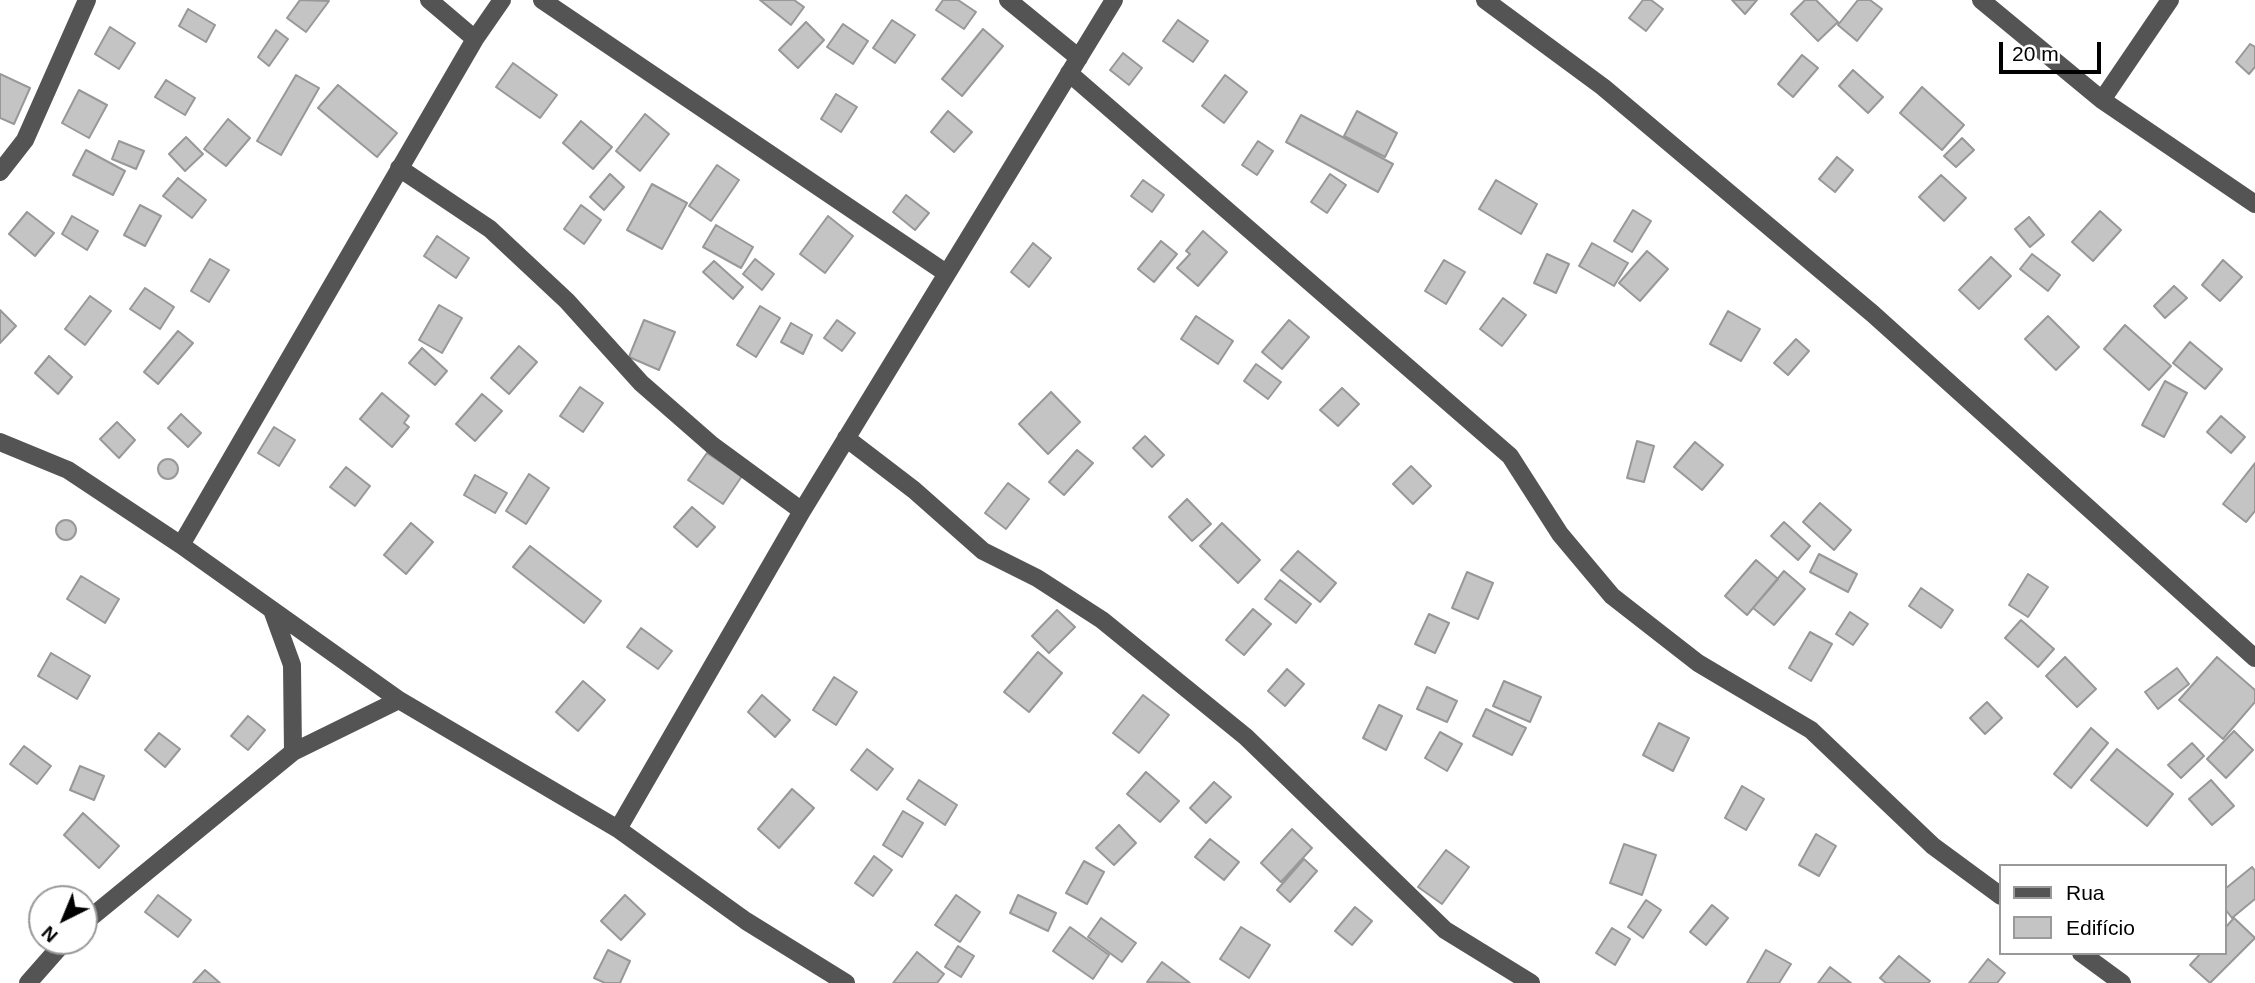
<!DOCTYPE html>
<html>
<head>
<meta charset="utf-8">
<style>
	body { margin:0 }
	#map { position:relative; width:2255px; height:983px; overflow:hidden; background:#fff; font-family:Helvetica,sans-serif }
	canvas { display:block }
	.legend { position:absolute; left:1999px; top:864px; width:228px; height:91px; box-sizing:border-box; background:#fff; border:2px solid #999; margin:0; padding:9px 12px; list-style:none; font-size:21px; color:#000 }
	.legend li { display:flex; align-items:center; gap:14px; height:35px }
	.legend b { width:35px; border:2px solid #999 }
	.north { position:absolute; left:28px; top:885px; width:70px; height:70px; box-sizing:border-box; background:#fff; border:2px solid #999; border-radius:50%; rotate:223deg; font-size:19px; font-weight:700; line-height:28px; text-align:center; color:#000 }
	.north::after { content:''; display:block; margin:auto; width:24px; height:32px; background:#000; clip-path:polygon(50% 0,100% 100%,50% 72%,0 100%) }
	.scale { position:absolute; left:1999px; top:42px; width:102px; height:32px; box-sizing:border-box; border:4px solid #000; border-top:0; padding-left:9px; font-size:21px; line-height:24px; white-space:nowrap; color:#000; -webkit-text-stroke:5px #fff; paint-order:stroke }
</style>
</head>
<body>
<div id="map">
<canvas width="2255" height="983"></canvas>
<ul class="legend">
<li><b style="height:9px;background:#545454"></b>Rua</li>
<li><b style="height:19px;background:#c4c4c4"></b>Edifício</li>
</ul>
<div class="north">N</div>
<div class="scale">20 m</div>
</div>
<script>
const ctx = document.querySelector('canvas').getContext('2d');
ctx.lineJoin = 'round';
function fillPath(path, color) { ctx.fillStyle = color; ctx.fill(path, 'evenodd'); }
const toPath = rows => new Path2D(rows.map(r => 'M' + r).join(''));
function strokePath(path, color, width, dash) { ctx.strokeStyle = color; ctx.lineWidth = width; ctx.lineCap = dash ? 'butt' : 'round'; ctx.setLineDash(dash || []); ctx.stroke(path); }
const building = toPath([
	[300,0,329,1,306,32,287,18,300,0],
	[760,0,794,0,804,7,791,25,760,0],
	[943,0,958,0,976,12,964,29,936,10,943,0],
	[1643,0,1651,0,1663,9,1646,31,1629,18,1643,0],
	[1732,0,1757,0,1745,14,1732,0],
	[1805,0,1816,0,1838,22,1818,41,1791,14,1805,0],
	[1858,0,1870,0,1882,9,1857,41,1838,25,1858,0],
	[188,9,215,25,206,42,179,26,188,9],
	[892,20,915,35,895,63,873,48,892,20],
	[1178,20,1208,41,1193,62,1163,41,1178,20],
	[806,22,824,40,798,68,779,50,806,22],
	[843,24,868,41,853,64,827,47,843,24],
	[110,27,135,43,119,69,95,54,110,27],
	[983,29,1003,46,962,96,942,79,983,29],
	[276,30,288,39,269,66,258,57,276,30],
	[2250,44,2255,47,2255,67,2249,74,2236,62,2250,44],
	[1123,53,1142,68,1129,85,1110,70,1123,53],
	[1802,55,1818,68,1793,97,1778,84,1802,55],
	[513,63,557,95,540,118,496,87,513,63],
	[1853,70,1883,97,1868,113,1839,86,1853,70],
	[0,74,30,88,14,124,0,118,0,74],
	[296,75,319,88,281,155,257,141,296,75],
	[1225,75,1247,92,1224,123,1202,106,1225,75],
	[166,80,195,98,185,115,155,97,166,80],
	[338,85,397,133,377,157,318,108,338,85],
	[1922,87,1964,125,1942,150,1900,113,1922,87],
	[79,90,107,105,89,138,62,123,79,90],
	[836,94,857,107,841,132,821,119,836,94],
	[948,111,972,132,954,152,931,132,948,111],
	[1357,111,1397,133,1385,157,1344,136,1357,111],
	[645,114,669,134,640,171,616,151,645,114],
	[1301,115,1393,164,1378,192,1286,142,1301,115],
	[228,119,250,138,226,166,204,149,228,119],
	[581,121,612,147,593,169,563,143,581,121],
	[186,137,203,154,185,171,169,154,186,137],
	[1962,138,1974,150,1956,167,1944,156,1962,138],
	[119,141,144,151,136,169,112,159,119,141],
	[1258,141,1273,151,1257,175,1242,165,1258,141],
	[86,150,125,171,113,195,73,175,86,150],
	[1837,157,1853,170,1835,192,1819,179,1837,157],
	[717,165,739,180,711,221,689,206,717,165],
	[610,174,624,187,604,210,590,197,610,174],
	[1330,174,1346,185,1327,213,1311,202,1330,174],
	[1941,175,1966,198,1944,221,1919,197,1941,175],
	[178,178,206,200,192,218,163,196,178,178],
	[1143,180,1164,195,1152,212,1131,196,1143,180],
	[1496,180,1537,204,1521,234,1479,209,1496,180],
	[652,184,687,203,662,249,627,230,652,184],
	[906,195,929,213,915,230,893,212,906,195],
	[140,205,161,216,145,246,124,235,140,205],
	[581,205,601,220,584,244,564,229,581,205],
	[1633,210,1651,221,1632,252,1614,241,1633,210],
	[2100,211,2121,230,2093,261,2072,242,2100,211],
	[27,212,54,233,35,256,9,234,27,212],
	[72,216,98,231,87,250,62,234,72,216],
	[828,216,853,236,825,273,800,254,828,216],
	[2029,217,2044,235,2030,247,2015,229,2029,217],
	[716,225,753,247,741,268,703,247,716,225],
	[1203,231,1227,252,1198,286,1177,268,1190,254,1186,251,1203,231],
	[437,236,469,258,456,278,424,256,437,236],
	[1161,241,1177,254,1154,282,1138,269,1161,241],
	[1033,243,1051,258,1029,287,1011,272,1033,243],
	[1592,243,1628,263,1614,286,1579,266,1592,243],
	[1647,251,1668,269,1640,301,1619,283,1647,251],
	[1547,254,1569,264,1556,293,1534,283,1547,254],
	[2032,254,2060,275,2048,291,2020,269,2032,254],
	[1991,257,2011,276,1979,309,1959,290,1991,257],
	[210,259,229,270,209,302,191,291,210,259],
	[755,259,774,274,762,290,743,274,755,259],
	[1444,260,1465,272,1446,304,1425,291,1444,260],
	[2223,260,2242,277,2220,301,2202,285,2223,260],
	[714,261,743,287,733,299,703,272,714,261],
	[2174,286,2187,298,2165,318,2154,306,2174,286],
	[145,288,174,307,160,329,130,309,145,288],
	[90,296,111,311,85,345,65,329,90,296],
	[1503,298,1526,315,1502,346,1480,329,1503,298],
	[439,305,462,318,442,353,419,340,439,305],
	[760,306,780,318,756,357,737,345,760,306],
	[0,310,16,326,0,343,0,310],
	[1728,311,1760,329,1741,361,1710,344,1728,311],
	[1196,316,1233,341,1218,364,1181,339,1196,316],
	[2048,316,2079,347,2056,370,2025,339,2048,316],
	[644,320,675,332,659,370,629,357,644,320],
	[837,320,855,333,842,351,824,338,837,320],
	[1289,320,1309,337,1282,369,1262,352,1289,320],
	[791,323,812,335,803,354,781,342,791,323],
	[2125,325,2171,366,2149,390,2104,349,2125,325],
	[178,331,193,343,158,384,144,372,178,331],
	[1796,339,1809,351,1788,375,1774,363,1796,339],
	[2190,342,2222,369,2205,389,2173,363,2190,342],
	[519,346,537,362,509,394,491,378,519,346],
	[422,348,447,371,435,385,409,363,422,348],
	[49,356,72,377,58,394,35,373,49,356],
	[1256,364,1281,382,1268,399,1244,381,1256,364],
	[2165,381,2187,393,2164,437,2142,425,2165,381],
	[580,387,603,403,583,432,560,416,580,387],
	[1342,388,1359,404,1338,426,1320,410,1342,388],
	[1051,392,1080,422,1048,454,1019,424,1051,392],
	[382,393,409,416,404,423,409,427,392,447,360,419,382,393],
	[482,394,502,411,475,441,456,424,482,394],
	[181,414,201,433,188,447,168,428,181,414],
	[2221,416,2245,437,2231,453,2207,432,2221,416],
	[117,422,135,440,119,458,100,439,117,422],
	[274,427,295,440,279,466,258,453,274,427],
	[1145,436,1164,455,1152,467,1133,448,1145,436],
	[1637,441,1654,446,1644,482,1627,478,1637,441],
	[1695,442,1723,465,1702,490,1674,467,1695,442],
	[1077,450,1093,463,1064,495,1049,482,1077,450],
	[707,453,742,476,723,504,688,480,707,453],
	'158 469a10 10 0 1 1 20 0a10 10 0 1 1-20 0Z',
	[2255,463,2255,511,2246,522,2223,504,2255,463],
	[1411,466,1431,486,1413,504,1393,484,1411,466],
	[346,467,370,486,355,506,330,487,346,467],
	[529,474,549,488,526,524,506,511,529,474],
	[475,475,507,493,495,513,464,495,475,475],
	[1008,483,1029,499,1006,529,985,513,1008,483],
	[1187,499,1211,524,1192,541,1169,517,1187,499],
	[1820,503,1851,530,1834,550,1803,522,1820,503],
	[692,507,715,527,697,547,674,527,692,507],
	'56 530a10 10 0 1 1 20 0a10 10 0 1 1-20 0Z',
	[1784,522,1810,546,1798,560,1771,536,1784,522],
	[411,523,433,542,406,574,384,555,411,523],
	[1222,523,1260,560,1238,583,1200,546,1222,523],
	[530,546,601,601,584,623,513,567,530,546],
	[1298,551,1336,583,1320,602,1281,570,1298,551],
	[1819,554,1857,574,1848,592,1810,572,1819,554],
	[1756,560,1778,579,1747,615,1725,596,1756,560],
	[1784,571,1805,589,1774,625,1753,608,1784,571],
	[1467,572,1493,583,1478,619,1452,608,1467,572],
	[2028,574,2048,587,2028,617,2009,605,2028,574],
	[81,576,119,599,105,623,67,599,81,576],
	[1280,580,1311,604,1296,623,1265,599,1280,580],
	[1921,588,1953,610,1941,628,1909,606,1921,588],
	[1253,609,1271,624,1244,655,1226,640,1253,609],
	[1057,610,1075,627,1049,653,1032,636,1057,610],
	[1850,612,1868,624,1853,645,1836,634,1850,612],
	[1429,614,1449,623,1435,653,1415,644,1429,614],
	[2021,620,2054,649,2038,667,2005,638,2021,620],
	[641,628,672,651,658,669,627,647,641,628],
	[1810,632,1832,644,1811,681,1789,668,1810,632],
	[1038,652,1062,673,1029,712,1004,692,1038,652],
	[51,653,90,676,77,699,38,676,51,653],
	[2065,657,2096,689,2077,707,2046,676,2065,657],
	[2217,657,2255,690,2255,702,2223,739,2179,700,2217,657],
	[2177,668,2189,684,2158,709,2145,692,2177,668],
	[1287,669,1304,684,1285,706,1268,691,1287,669],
	[834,677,857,692,836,725,813,710,834,677],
	[583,681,605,700,578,731,556,712,583,681],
	[1504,681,1541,697,1530,722,1493,706,1504,681],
	[1427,687,1457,701,1447,722,1417,709,1427,687],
	[762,695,790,720,775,737,748,712,762,695],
	[1143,695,1169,715,1139,753,1113,733,1143,695],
	[1987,702,2002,718,1985,734,1970,718,1987,702],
	[1379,705,1402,716,1386,750,1363,738,1379,705],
	[1486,709,1526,728,1512,755,1473,736,1486,709],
	[248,716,265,730,248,750,231,736,248,716],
	[1659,723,1689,738,1673,771,1643,755,1659,723],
	[2091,728,2108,743,2071,788,2054,774,2091,728],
	[2234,731,2253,750,2226,778,2207,759,2234,731],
	[1440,732,1462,744,1447,771,1425,758,1440,732],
	[159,733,180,749,165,767,145,750,159,733],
	[2192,743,2204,756,2181,778,2168,765,2192,743],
	[24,746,51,766,37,784,10,764,24,746],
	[867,749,893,769,877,790,851,770,867,749],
	[2117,749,2173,794,2147,826,2091,780,2117,749],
	[80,766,104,776,94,800,70,790,80,766],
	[1146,772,1179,801,1160,822,1127,794,1146,772],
	[919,780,957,805,945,825,907,799,919,780],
	[2211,780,2234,806,2212,825,2189,799,2211,780],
	[1214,782,1231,797,1206,823,1190,808,1214,782],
	[1742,786,1764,799,1746,830,1725,818,1742,786],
	[792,789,814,808,779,848,758,829,792,789],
	[903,811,923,823,902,857,883,845,903,811],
	[83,813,119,846,99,868,64,835,83,813],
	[1119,825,1136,843,1114,865,1096,848,1119,825],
	[1292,829,1312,848,1281,882,1261,863,1292,829],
	[1816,834,1836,846,1819,876,1799,865,1816,834],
	[1210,839,1239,862,1224,880,1195,857,1210,839],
	[1624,844,1656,855,1642,895,1610,883,1624,844],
	[1446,850,1469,867,1442,904,1418,887,1446,850],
	[874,856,892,870,873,896,855,883,874,856],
	[1304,859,1317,871,1290,902,1277,890,1304,859],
	[1084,861,1104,872,1087,904,1066,893,1084,861],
	[2252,867,2255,871,2255,899,2232,918,2225,909,2225,889,2252,867],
	[158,895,191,920,178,937,145,912,158,895],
	[625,895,645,914,621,940,601,921,625,895],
	[956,895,980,912,960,942,935,925,956,895],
	[1018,895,1056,913,1048,931,1010,913,1018,895],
	[1646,900,1661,910,1643,938,1628,927,1646,900],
	[1712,905,1728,918,1706,945,1690,932,1712,905],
	[1355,907,1372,921,1352,945,1335,931,1355,907],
	[1101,918,1136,943,1122,962,1088,937,1101,918],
	[2234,918,2255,938,2210,983,2190,965,2201,953,2225,953,2225,928,2234,918],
	[1070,927,1109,955,1093,979,1053,951,1070,927],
	[1241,927,1270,945,1249,978,1220,959,1241,927],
	[1612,928,1630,939,1615,965,1596,953,1612,928],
	[958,946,974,956,961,977,945,967,958,946],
	[608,950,630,961,620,983,605,983,594,978,608,950],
	[1766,950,1791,964,1779,983,1747,983,1766,950],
	[917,952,944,974,937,983,893,983,917,952],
	[1899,956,1930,981,1928,983,1886,983,1880,978,1899,956],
	[1988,959,2005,973,1997,983,1969,983,1988,959],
	[1162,962,1190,983,1147,982,1162,962],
	[1830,967,1851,983,1818,983,1830,967],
	[205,970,220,983,193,983,205,970]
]);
const minor = toPath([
	[429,0,475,39],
	[542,0,946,273],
	[1008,0,1079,58],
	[1485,0,1603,87,1873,314,2255,658],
	[1981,0,2102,100,2255,204],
	[1069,73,1510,456,1560,534,1612,596,1698,663,1811,730,1933,846,2001,896],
	[2102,100,2170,0],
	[399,168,490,229,567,301,641,383,712,445,802,511],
	[0,172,25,140,87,0],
	[846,438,914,490,983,551,1037,578,1102,620,1246,737,1445,930,1531,983],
	[0,442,68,470,181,545,399,700,618,829,746,921,846,983],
	[181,545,475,39,502,0],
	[272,610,292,665,293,752],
	[618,829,802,511,1114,0],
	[84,923,293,752,399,700],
	[2081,953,2122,983],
	[28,983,65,941]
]);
fillPath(building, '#c4c4c4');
strokePath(building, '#989898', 2);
strokePath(minor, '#545454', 18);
</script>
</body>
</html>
